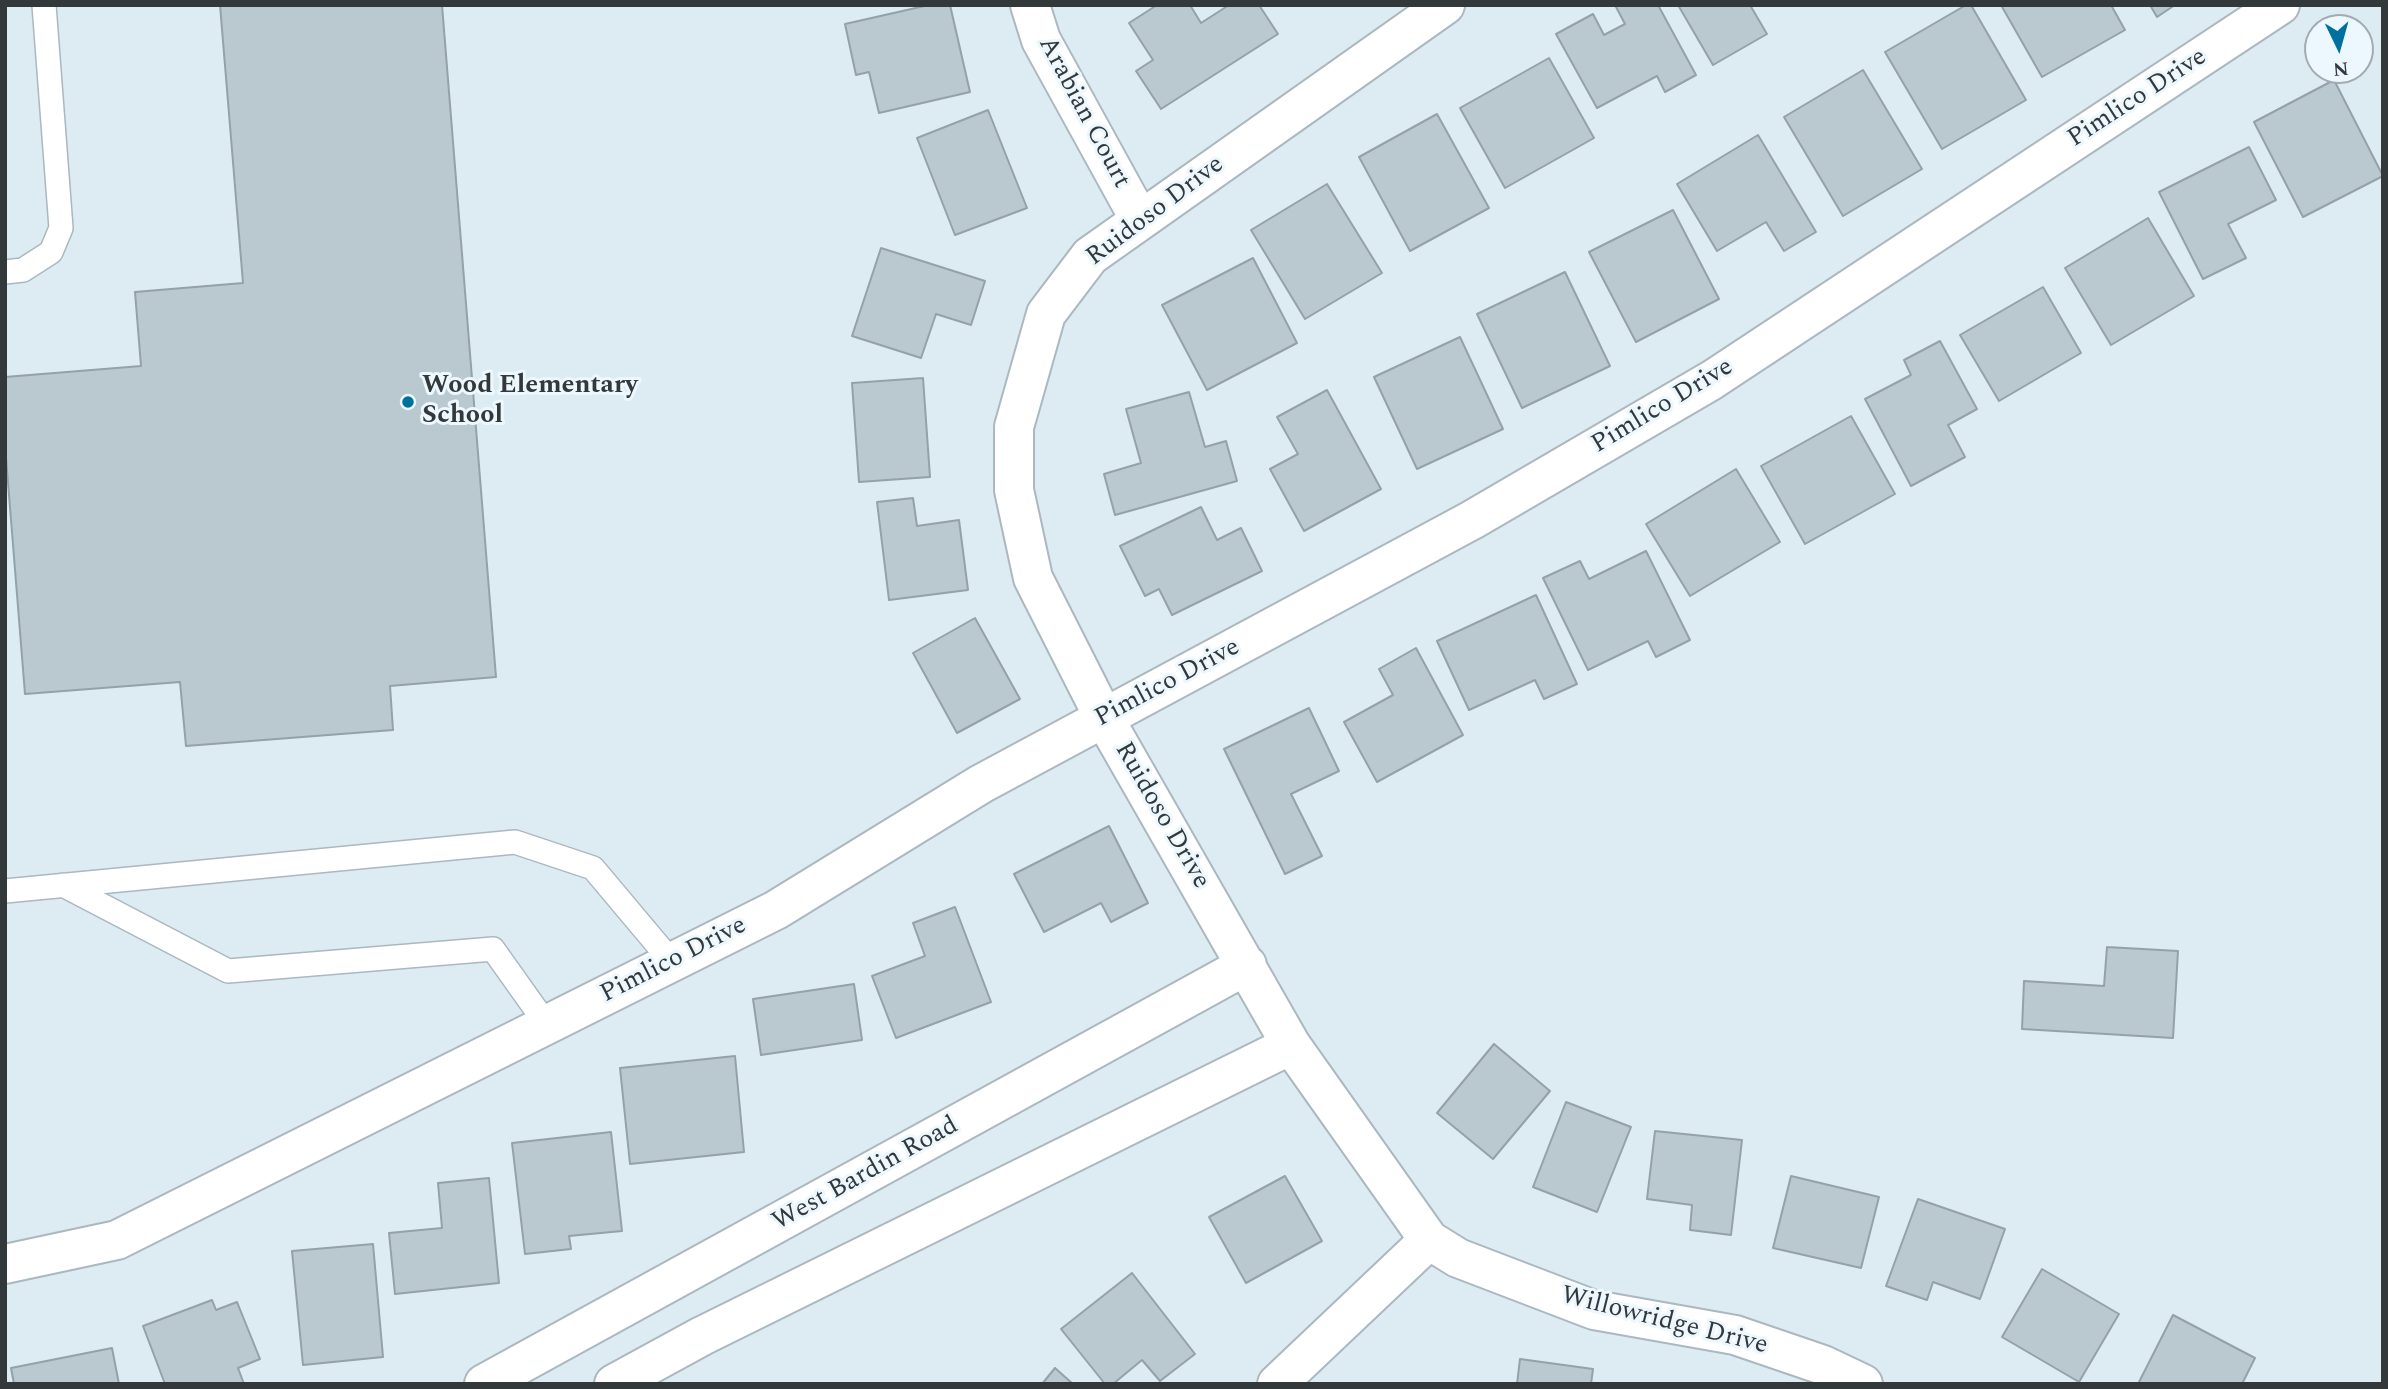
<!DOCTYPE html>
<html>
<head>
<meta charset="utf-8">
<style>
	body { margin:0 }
	#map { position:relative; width:2388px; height:1389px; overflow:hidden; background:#ddebf3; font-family:Spectral,serif }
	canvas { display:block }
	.frame { position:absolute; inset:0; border:7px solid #33383b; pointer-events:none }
	.north { position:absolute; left:2304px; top:14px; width:70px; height:70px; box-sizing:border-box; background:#ecf7fe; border:2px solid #a2abb0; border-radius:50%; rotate:175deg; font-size:19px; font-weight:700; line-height:28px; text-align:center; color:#33383b }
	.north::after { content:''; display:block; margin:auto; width:24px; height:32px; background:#00719c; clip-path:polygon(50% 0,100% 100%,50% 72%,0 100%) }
</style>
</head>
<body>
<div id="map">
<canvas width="2388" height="1389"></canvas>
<div class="frame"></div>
<div class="north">N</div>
</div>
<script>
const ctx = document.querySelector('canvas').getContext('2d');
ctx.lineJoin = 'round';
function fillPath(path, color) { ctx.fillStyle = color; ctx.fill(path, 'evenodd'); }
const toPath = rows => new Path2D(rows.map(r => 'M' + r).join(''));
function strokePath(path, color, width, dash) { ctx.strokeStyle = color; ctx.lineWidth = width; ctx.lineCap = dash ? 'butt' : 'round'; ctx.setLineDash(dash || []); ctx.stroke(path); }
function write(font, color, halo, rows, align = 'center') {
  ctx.font = font + ' Spectral,serif'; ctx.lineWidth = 6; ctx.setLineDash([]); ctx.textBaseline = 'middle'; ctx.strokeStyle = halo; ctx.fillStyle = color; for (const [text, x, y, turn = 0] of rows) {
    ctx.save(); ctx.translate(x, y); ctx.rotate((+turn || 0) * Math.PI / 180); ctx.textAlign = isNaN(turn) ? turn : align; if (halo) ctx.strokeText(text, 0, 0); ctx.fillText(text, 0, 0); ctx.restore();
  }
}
const building = toPath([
	[220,5,442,5,496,677,390,686,393,730,186,746,180,682,25,694,5,445,5,377,141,366,135,292,243,283,220,5],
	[929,5,950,5,970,92,879,113,869,72,856,75,845,24,929,5],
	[1157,5,1190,5,1201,23,1229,5,1259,5,1278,34,1161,109,1136,71,1153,60,1129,23,1157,5],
	[1615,5,1658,5,1696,75,1665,92,1657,76,1597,108,1556,34,1593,14,1604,35,1625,24,1615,5],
	[1678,5,1750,5,1767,34,1713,65,1678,5],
	[1966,5,1971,5,2026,100,1942,149,1885,52,1966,5],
	[2001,5,2111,5,2125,30,2042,77,2001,5],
	[2150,5,2175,5,2157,17,2150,5],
	[1549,58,1594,138,1505,188,1460,108,1549,58],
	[1863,70,1922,169,1843,216,1784,117,1863,70],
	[2334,80,2383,176,2303,217,2254,122,2334,80],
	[988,110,1027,208,955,235,917,138,988,110],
	[1437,114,1489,208,1410,251,1359,157,1437,114],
	[1758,135,1816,232,1784,251,1766,222,1717,251,1677,184,1758,135],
	[2249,147,2276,200,2228,224,2246,258,2203,279,2159,192,2249,147],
	[1327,184,1382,273,1305,319,1251,230,1327,184],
	[1673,210,1719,299,1636,342,1589,252,1673,210],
	[2148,218,2194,296,2111,345,2065,268,2148,218],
	[881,248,985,281,971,325,936,314,921,358,852,336,881,248],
	[1253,258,1297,343,1207,390,1162,305,1253,258],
	[1565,272,1610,366,1522,408,1477,314,1565,272],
	[2043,287,2081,353,1999,401,1960,335,2043,287],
	[1460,337,1503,429,1417,469,1374,377,1460,337],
	[1940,341,1977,409,1948,425,1965,457,1911,486,1865,399,1911,375,1904,360,1940,341],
	[923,378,930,477,859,482,852,383,923,378],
	[1327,390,1381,489,1304,531,1270,469,1298,454,1277,417,1327,390],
	[1189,392,1205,447,1226,441,1237,481,1115,515,1104,474,1141,463,1126,409,1189,392],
	[1851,416,1895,494,1805,544,1761,466,1851,416],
	[1736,469,1780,542,1690,596,1646,524,1736,469],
	[913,498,917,526,959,520,968,590,889,600,877,502,913,498],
	[1201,507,1217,540,1241,528,1262,571,1172,615,1159,589,1145,596,1120,546,1201,507],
	[1646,551,1690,640,1656,657,1648,641,1588,670,1543,578,1580,561,1589,579,1646,551],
	[1536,595,1577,684,1544,699,1535,680,1469,710,1437,641,1536,595],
	[975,618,1020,699,957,733,913,653,975,618],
	[1416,648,1463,735,1377,782,1344,722,1393,695,1379,669,1416,648],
	[1309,708,1339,771,1291,794,1322,856,1285,874,1224,749,1309,708],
	[1109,826,1148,903,1111,922,1101,903,1044,932,1014,874,1109,826],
	[955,907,991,1002,896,1038,872,976,925,956,913,923,955,907],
	[2107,947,2178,951,2173,1038,2022,1029,2024,981,2104,986,2107,947],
	[854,984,862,1040,761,1055,753,999,854,984],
	[1494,1044,1550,1091,1493,1159,1437,1113,1494,1044],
	[735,1056,744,1152,630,1164,620,1068,735,1056],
	[1566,1102,1631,1127,1597,1212,1533,1187,1566,1102],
	[1655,1131,1742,1140,1731,1235,1690,1230,1692,1205,1647,1199,1655,1131],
	[611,1132,622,1231,569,1236,571,1249,525,1254,512,1143,611,1132],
	[1285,1176,1322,1241,1246,1283,1209,1217,1285,1176],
	[1791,1176,1879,1197,1861,1268,1773,1248,1791,1176],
	[489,1178,499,1283,395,1294,389,1233,442,1228,438,1183,489,1178],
	[1918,1199,2005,1229,1980,1299,1933,1282,1927,1300,1886,1286,1918,1199],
	[373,1244,383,1357,303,1365,292,1251,373,1244],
	[2042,1269,2119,1314,2079,1382,2002,1337,2042,1269],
	[1132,1273,1195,1354,1160,1381,1142,1360,1113,1384,1105,1384,1061,1329,1132,1273],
	[212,1300,216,1310,237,1302,260,1359,238,1368,244,1384,165,1384,143,1326,212,1300],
	[2173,1315,2255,1358,2242,1384,2138,1384,2173,1315],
	[112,1348,119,1384,14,1384,11,1368,112,1348],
	[1520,1359,1593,1369,1591,1384,1517,1384,1520,1359],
	[1055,1368,1073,1384,1042,1384,1055,1368]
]);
const service = toPath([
	[5,272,23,270,51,252,61,228,44,5],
	[63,885,228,971,493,949,547,1025],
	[5,891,515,842,593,868,672,962]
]);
const minor = toPath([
	[1030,5,1041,40,1140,220],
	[1445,5,1090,256,1046,314,1014,427,1014,490,1033,578,1104,718,1291,1045,1429,1240,1458,1258,1594,1310,1735,1335,1823,1365,1863,1384],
	[5,1264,117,1240,776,910,981,784,1472,520,1712,380,2280,5],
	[484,1384,1247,965],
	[614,1384,702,1336,1291,1045],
	[1277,1384,1429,1240]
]);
const markers = [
	[408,402,7,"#00719c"]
];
const streetNames = [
	["Pimlico Drive",2138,99,-33],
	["Arabian Court",1083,113,62],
	["Ruidoso Drive",1156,212,-37],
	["Pimlico Drive",1663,407,-31],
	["Pimlico Drive",1168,684,-28],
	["Ruidoso Drive",1161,816,60],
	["Pimlico Drive",674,961,-27],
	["West Bardin Road",866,1175,-29],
	["Willowridge Drive",1664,1322,14]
];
const poiNames = [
	["Wood Elementary",422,387],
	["School",422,417]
];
fillPath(building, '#bac8d0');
strokePath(building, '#94a1a9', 2);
strokePath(service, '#abb8c0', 26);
strokePath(minor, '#abb8c0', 42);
strokePath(service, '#fff', 23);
strokePath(minor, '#fff', 38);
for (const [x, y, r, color] of markers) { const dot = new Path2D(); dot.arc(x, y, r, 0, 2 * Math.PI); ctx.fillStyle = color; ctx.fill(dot); strokePath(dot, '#ecf7fe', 2.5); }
write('26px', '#33383b', '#ecf7fe', streetNames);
write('bold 26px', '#33383b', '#ecf7fe', poiNames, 'left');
</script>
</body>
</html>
